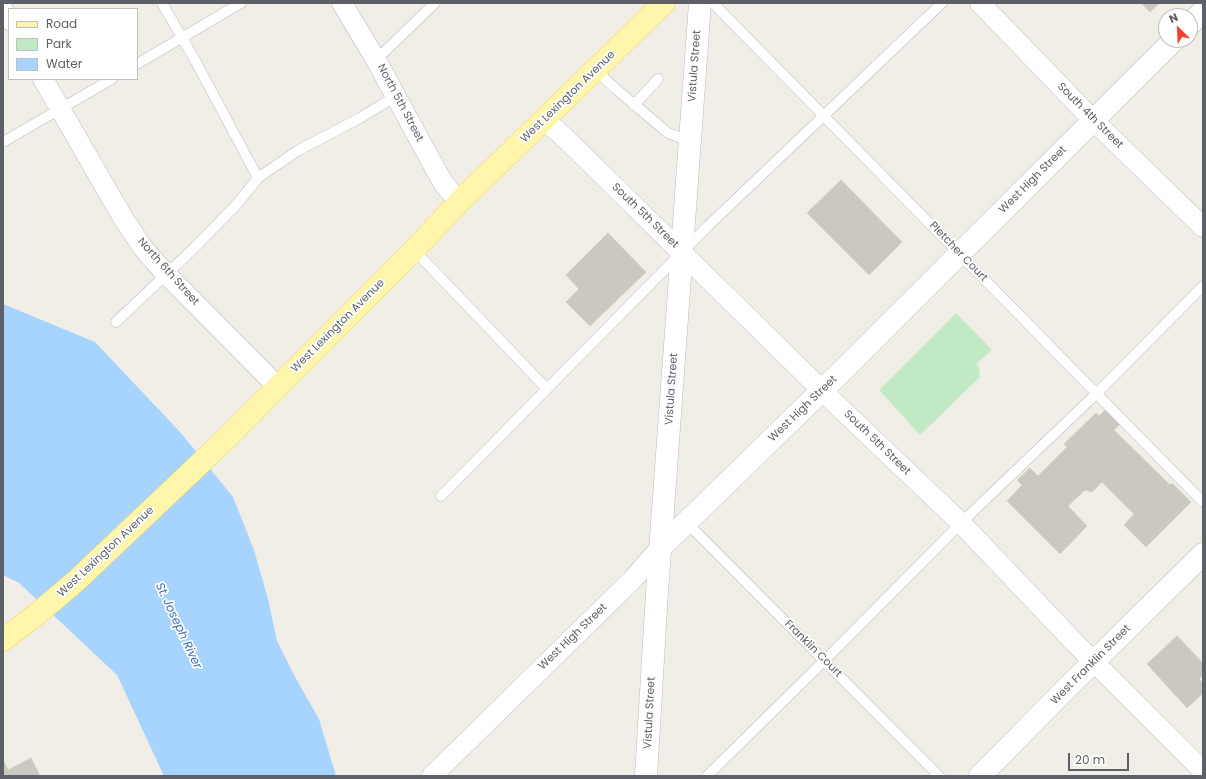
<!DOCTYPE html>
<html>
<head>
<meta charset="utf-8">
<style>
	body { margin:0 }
	#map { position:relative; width:1206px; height:779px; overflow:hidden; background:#f0eee6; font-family:Poppins,sans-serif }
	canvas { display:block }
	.frame { position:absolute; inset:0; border:4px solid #5d6167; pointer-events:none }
	.legend { position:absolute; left:8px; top:8px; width:130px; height:72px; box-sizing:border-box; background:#fff; border:1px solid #bec0c2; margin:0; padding:5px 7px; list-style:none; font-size:12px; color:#5d6167 }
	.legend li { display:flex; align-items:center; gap:8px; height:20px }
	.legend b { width:20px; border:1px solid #bec0c2 }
	.north { position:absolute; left:1158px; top:8px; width:40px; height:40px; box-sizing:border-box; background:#fff; border:1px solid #bec0c2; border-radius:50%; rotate:336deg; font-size:11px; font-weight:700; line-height:16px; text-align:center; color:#5d6167 }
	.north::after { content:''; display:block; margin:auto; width:14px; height:18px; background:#f2432a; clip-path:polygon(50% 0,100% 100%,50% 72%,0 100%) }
	.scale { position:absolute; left:1068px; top:753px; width:61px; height:18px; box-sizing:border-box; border:2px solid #5d6167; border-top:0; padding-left:5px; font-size:12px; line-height:14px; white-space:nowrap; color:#5d6167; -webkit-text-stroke:3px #fff; paint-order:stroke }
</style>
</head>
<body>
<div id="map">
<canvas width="1206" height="779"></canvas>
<div class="frame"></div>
<ul class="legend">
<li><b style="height:5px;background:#fff6ac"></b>Road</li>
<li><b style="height:11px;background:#c1e9c3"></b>Park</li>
<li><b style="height:11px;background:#a7d4ff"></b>Water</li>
</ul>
<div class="north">N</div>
<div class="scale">20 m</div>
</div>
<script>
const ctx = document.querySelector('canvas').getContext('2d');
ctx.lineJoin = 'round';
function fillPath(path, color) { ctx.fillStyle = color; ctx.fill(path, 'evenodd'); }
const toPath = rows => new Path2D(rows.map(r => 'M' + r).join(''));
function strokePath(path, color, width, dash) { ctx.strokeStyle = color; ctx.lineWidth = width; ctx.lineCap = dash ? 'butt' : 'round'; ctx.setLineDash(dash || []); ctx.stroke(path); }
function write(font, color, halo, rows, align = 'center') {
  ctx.font = font + ' Poppins,sans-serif'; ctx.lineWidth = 3.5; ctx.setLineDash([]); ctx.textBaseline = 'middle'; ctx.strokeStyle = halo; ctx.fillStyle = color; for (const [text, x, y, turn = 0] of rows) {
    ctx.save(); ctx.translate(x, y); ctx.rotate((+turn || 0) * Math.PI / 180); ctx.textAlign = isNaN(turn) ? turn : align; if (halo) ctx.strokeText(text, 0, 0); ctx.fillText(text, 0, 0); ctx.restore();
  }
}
const green = toPath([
	[956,313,992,350,976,364,979,368,980,377,920,435,879,390]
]);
const water = toPath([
	[3,304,95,342,181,433,233,497,254,550,268,599,277,641,294,675,319,719,336,776,164,776,117,675,19,583,3,575]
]);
const building = toPath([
	[1141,3,1160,3,1150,12,1141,3],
	[841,180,902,242,869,275,807,213,841,180],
	[608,233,646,272,590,326,566,302,579,289,566,275,608,233],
	[1107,408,1122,422,1114,430,1170,485,1172,483,1191,502,1146,547,1124,525,1134,514,1102,482,1092,492,1085,490,1068,506,1087,526,1060,554,1007,501,1022,485,1017,480,1030,468,1038,476,1067,447,1064,444,1096,413,1099,416,1107,408],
	[1177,636,1203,663,1203,675,1199,679,1203,683,1203,693,1187,708,1147,664,1177,636],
	[31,758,40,776,3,776,3,763,4,762,8,770,31,758]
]);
const lane = toPath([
	[162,3,196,62,258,178],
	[713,3,1203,502],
	[376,60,435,3],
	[137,64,241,3],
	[596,70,616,89,668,133,690,141],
	[634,105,658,79],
	[3,142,112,79],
	[414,250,547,389],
	[116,322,196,246,237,204,258,178,297,151,360,118,396,96],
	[441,496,708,226,942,3],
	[686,522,939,776],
	[707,776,824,661,961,523,1097,393,1203,286]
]);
const street = toPath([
	[342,3,376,60,437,172,444,184,459,202],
	[980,3,1093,120,1203,227],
	[3,10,9,20],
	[43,79,123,218,143,248,164,272,278,387],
	[545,120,566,139,840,408,961,523,1075,643,1203,771],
	[432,776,633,579,661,547]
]);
const secondary = toPath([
	[1190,24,1203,11],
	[661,547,843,370,1174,40],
	[646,776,657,592,700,3],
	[980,776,1073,682,1203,554]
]);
const primary = toPath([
	[3,640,37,614,76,581,227,438,414,250,459,202,664,3]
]);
const streetNames = [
	["Vistula Street",695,66,-86],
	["West Lexington Avenue",568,97,-44],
	["North 5th Street",400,103,62],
	["South 4th Street",1090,116,45],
	["West High Street",1033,180,-45],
	["South 5th Street",645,216,44],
	["Pletcher Court",958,252,46],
	["North 6th Street",168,272,48],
	["West Lexington Avenue",338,326,-45],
	["Vistula Street",672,389,-86],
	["West High Street",803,409,-44],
	["South 5th Street",877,443,44],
	["West Lexington Avenue",106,552,-43],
	["West High Street",573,637,-44],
	["Franklin Court",813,649,45],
	["West Franklin Street",1091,665,-45],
	["Vistula Street",650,713,-87]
];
const waterNames = [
	["St. Joseph River",178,626,65]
];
fillPath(green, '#c1e9c3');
fillPath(water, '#a7d4ff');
fillPath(building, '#cbc8c2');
strokePath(building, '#d5d1c3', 1);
strokePath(lane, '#b8bbc0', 11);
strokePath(street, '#b8bbc0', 21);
strokePath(secondary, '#b9bcc2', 23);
strokePath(primary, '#f9d356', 23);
strokePath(lane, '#fff', 10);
strokePath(street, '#fff', 20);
strokePath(secondary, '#fff', 22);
strokePath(primary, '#fff6ac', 22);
write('11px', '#5d6167', '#fff', streetNames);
write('italic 12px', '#3d72b8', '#fff', waterNames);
</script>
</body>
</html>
